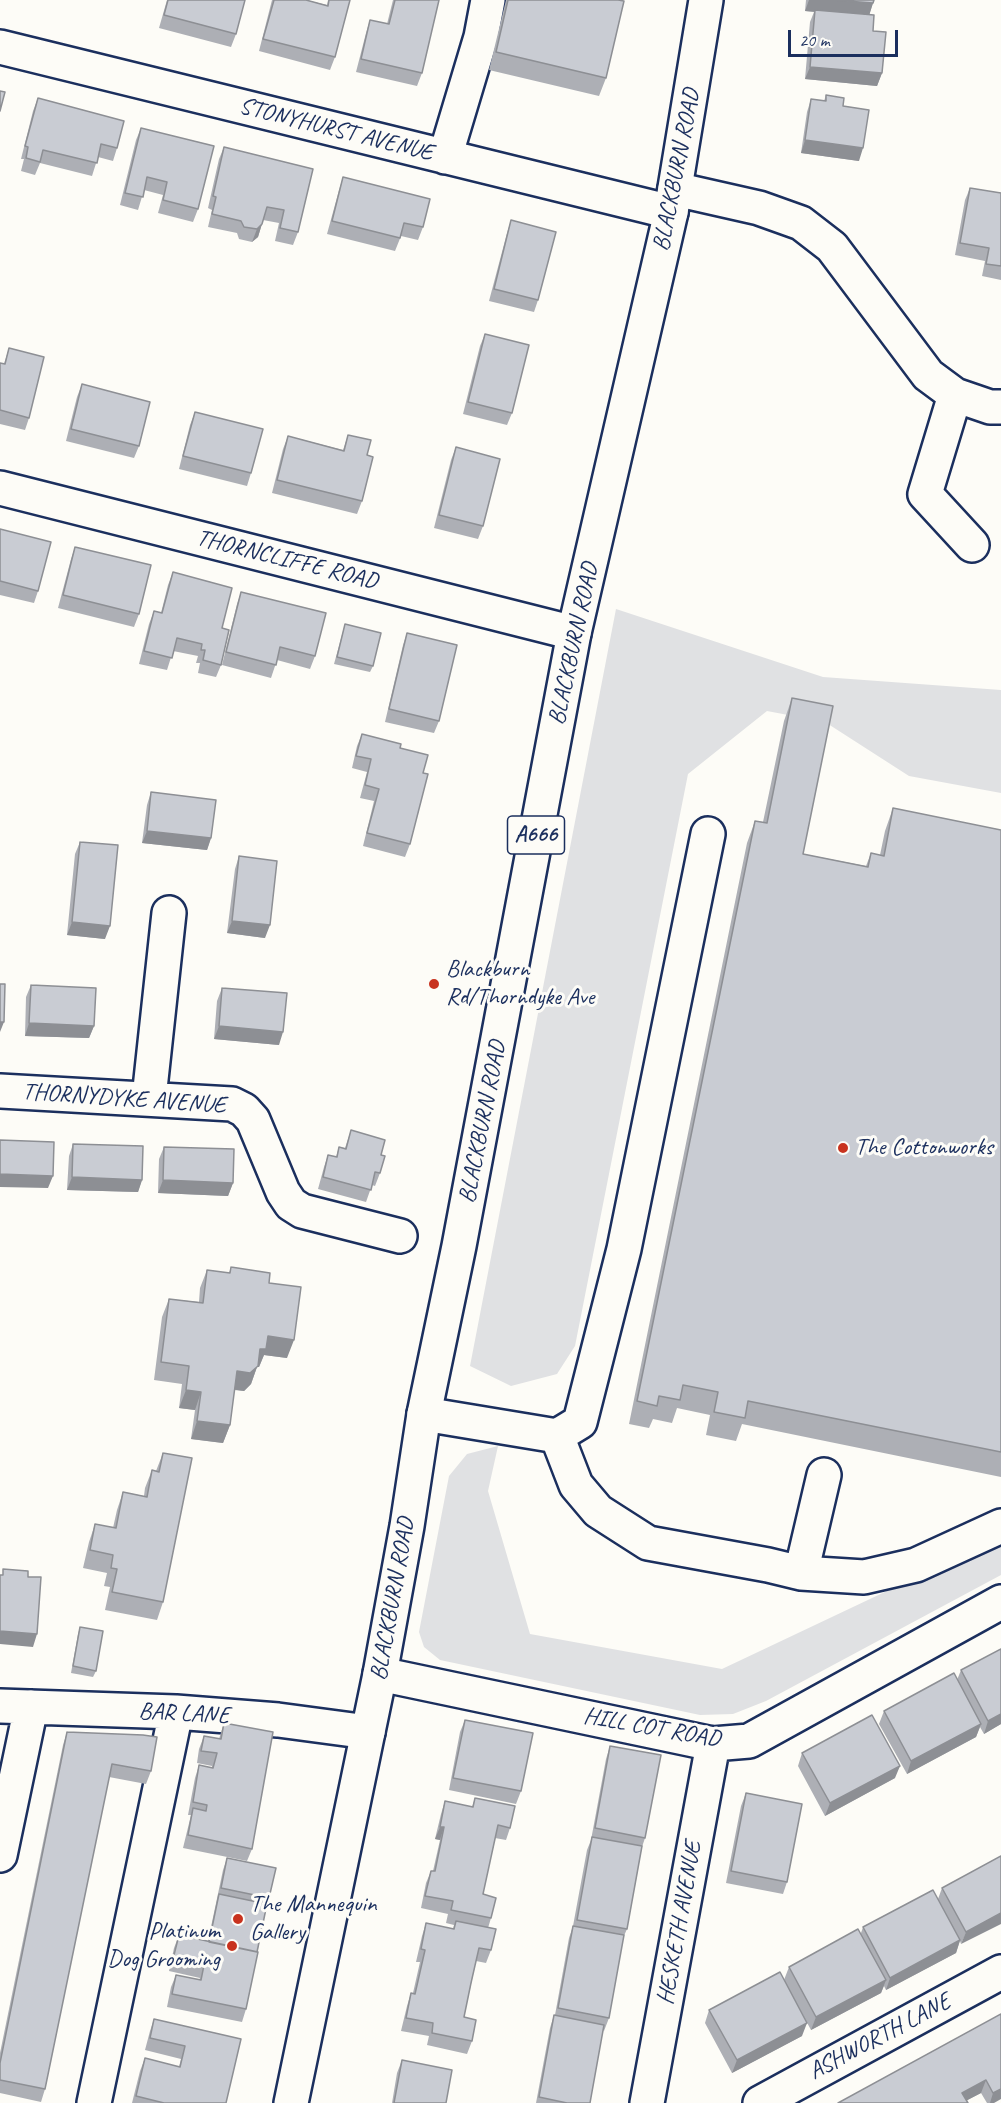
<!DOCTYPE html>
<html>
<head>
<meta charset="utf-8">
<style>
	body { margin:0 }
	#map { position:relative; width:1001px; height:2103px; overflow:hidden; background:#fdfcf7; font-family:Caveat,sans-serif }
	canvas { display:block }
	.scale { position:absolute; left:788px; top:30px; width:110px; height:27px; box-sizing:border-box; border:3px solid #1b2f5e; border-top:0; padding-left:8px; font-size:18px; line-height:21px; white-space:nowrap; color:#1b2f5e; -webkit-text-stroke:4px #fdfcf7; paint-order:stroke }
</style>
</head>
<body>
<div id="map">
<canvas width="1001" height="2103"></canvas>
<div class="scale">20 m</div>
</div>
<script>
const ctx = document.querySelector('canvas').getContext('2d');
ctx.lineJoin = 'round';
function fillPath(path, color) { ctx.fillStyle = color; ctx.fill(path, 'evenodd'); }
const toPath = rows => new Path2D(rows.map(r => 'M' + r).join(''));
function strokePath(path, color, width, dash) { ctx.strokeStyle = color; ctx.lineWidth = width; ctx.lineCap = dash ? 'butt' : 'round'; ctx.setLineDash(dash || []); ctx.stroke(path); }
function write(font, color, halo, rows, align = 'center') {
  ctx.font = font + ' Caveat,sans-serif'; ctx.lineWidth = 6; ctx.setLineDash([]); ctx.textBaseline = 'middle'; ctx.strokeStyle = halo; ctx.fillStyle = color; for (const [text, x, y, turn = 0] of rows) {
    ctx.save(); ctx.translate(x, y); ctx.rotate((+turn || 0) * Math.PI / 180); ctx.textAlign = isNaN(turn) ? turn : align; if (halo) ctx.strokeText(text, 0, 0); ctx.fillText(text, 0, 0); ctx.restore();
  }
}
const green = toPath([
	[616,609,823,677,1001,690,1001,793,909,776,825,722,767,711,688,774,575,1346,557,1374,511,1386,470,1366],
	[498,1446,488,1491,530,1634,722,1669,1001,1537,1001,1575,766,1701,733,1714,700,1715,440,1660,424,1647,419,1632,449,1476,467,1454]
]);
const minor = toPath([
	[0,47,671,212],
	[445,157,481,37,488,0],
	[675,189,759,208,801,223,832,247,928,375,955,395,990,407,1001,407],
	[955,395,925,494,972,545],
	[0,488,574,633],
	[0,1091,232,1104,244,1110,253,1120,283,1192,291,1204,302,1211,400,1236],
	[149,1098,169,913],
	[424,1414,557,1436,580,1422,624,1249,708,834],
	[557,1436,576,1485,598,1511,648,1543,768,1565,801,1573,824,1475],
	[801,1573,864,1577,916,1565,1001,1526],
	[380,1674,713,1744,749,1741,1001,1602],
	[0,1706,176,1712,278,1720,368,1732],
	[0,1855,31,1707],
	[94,2103,176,1712],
	[647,2103,713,1744],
	[760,2103,1001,1972]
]);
const highway = toPath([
	[291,2103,380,1674,407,1526,424,1414,459,1246,574,633,671,212,706,0]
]);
const wall = toPath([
	[167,0,245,0,236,34,231,47,159,28],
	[272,0,306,0,327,5,328,0,350,0,335,57,330,70,259,51],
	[393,0,439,0,422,73,417,86,356,72,366,33,370,20,387,24],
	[506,0,618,0,606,78,599,96,489,70],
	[806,0,874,0,869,15,882,73,877,86,805,79,810,22,814,12,805,11],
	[826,95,859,161,801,153,807,112,811,99,824,101],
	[38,98,117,148,113,161,98,157,92,176,40,163,35,175,21,171,24,159,21,159,33,111],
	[141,128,198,209,193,222,158,213,163,195,144,190,138,210,120,205,136,140],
	[224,147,313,169,298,232,293,245,275,241,279,223,263,220,258,237,252,242,239,239,237,233,208,227,212,210,208,208,219,159],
	[343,177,423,227,418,240,401,236,395,251,327,234,339,190],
	[970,188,1001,193,1001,280,982,276,985,261,955,255,965,200],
	[511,220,538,300,534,312,489,301,507,233],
	[485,334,512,413,507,425,463,414,480,346],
	[9,348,29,418,25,430,0,424,0,363,4,364],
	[82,384,139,446,134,458,66,441,77,397],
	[195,412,251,473,247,486,179,469,190,425],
	[348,435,367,455,362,501,357,514,272,493,283,449,288,436,343,450],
	[456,447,483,526,478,539,434,528,451,460],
	[0,529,38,591,34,603,0,595],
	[75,547,139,614,134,627,58,608,71,559],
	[173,572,222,628,221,665,216,677,198,673,200,663,196,663,198,656,173,651,167,670,139,664,149,624,154,611,161,613,168,585],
	[241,592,315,656,310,669,277,660,271,678,222,665,237,604],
	[345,624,373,666,370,672,334,664],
	[407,633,439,721,434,733,385,722,403,645],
	[792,698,803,854,866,866,871,853,880,855,885,831,893,808,1001,830,1001,1477,742,1424,736,1441,706,1435,710,1415,677,1408,672,1423,653,1419,649,1428,629,1424,747,843,755,821,763,822,784,721],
	[362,734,400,748,423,773,410,844,405,857,363,846,374,801,360,798,367,772,352,768,357,746],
	[151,792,211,838,207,850,142,843,147,805],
	[80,842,105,939,67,935,75,854],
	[239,856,265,938,227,933,235,869],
	[31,985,94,1026,89,1038,25,1036,26,997],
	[222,988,279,1045,214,1039,217,1001],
	[351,1130,381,1155,380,1173,375,1186,372,1185,366,1202,318,1189,324,1167,328,1155,336,1157,339,1147,345,1148],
	[73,1144,142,1180,138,1192,67,1190,69,1156],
	[164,1147,233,1183,228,1196,158,1193,159,1159],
	[231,1267,269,1283,287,1358,264,1355,259,1367,257,1367,251,1384,244,1391,234,1390,230,1425,223,1443,191,1439,195,1410,179,1408,182,1384,154,1380,162,1317,169,1299,199,1302,200,1288,207,1270,229,1273],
	[163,1453,163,1602,157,1620,105,1610,110,1587,104,1586,107,1573,83,1568,89,1542,95,1524,113,1528,117,1510,123,1492,144,1496,145,1488,152,1470,156,1471],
	[80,1627,96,1671,93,1677,71,1673,78,1634],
	[961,1670,1001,1724,984,1734,980,1727,976,1737,907,1774,879,1724,884,1711,957,1680],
	[465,1720,521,1791,516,1804,449,1790,460,1732],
	[224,1723,252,1849,247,1861,183,1848,191,1815,188,1815,195,1778,199,1765,212,1768,212,1766,197,1763,199,1749,204,1736,219,1739],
	[67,1732,151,1771,146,1784,109,1777,45,2089,41,2102,0,2093,0,2053,63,1745],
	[610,1746,645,1838,642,1847,627,1929,623,1938,609,2018,604,2031,603,2030,590,2103,536,2103,550,2028,554,2015,555,2015,569,1938,573,1926,587,1850,591,1840,606,1759],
	[802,1753,895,1778,825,1816,798,1766],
	[746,1793,787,1882,783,1894,726,1883,741,1806],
	[475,1798,510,1828,506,1840,495,1838,483,1894,491,1918,488,1928,491,1950,486,1963,476,1961,464,2017,472,2041,467,2054,427,2045,429,2036,401,2031,407,2006,411,1993,413,1993,420,1962,416,1962,422,1936,426,1923,453,1929,454,1925,446,1923,448,1914,421,1908,426,1883,431,1871,433,1871,440,1840,435,1839,441,1814,445,1801,472,1807],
	[1001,1856,961,1944,960,1941,956,1953,886,1990,884,1986,881,1993,811,2030,784,1980,789,1967,861,1933,863,1927,938,1899,942,1888],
	[227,1858,269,1898,267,1904,246,2009,242,2022,167,2007,171,1987,176,1975,199,1980,200,1978,169,1971,174,1948,179,1935,208,1941,223,1870],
	[709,2010,802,2036,732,2073,705,2023],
	[1001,2014,994,2103,987,2103,981,2093,967,2100,838,2103],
	[154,2019,241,2039,226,2103,132,2103,140,2071,145,2058,179,2067,181,2059,145,2050,150,2031],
	[402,2060,446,2103,392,2103,397,2073]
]);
const shadedWall = toPath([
	[809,0,833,0,873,3,869,16,805,11],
	[810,67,882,73,877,86,805,79],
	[805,140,863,148,859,161,801,153],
	[262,224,258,237,252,242,257,229],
	[147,831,211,838,207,850,142,843],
	[232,921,270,925,265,938,227,933],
	[72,922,110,926,105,939,67,935],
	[0,1022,4,1022,0,1032],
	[29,1023,94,1026,89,1038,25,1036],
	[219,1026,283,1032,279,1045,214,1039],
	[0,1174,53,1176,48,1188,0,1187],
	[72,1177,142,1180,138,1192,67,1190],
	[163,1180,233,1183,228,1196,158,1193],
	[268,1336,294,1340,287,1358,264,1355,259,1367,257,1367,251,1384,244,1391,230,1389,237,1371,260,1349],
	[186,1390,201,1392,195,1410,179,1408],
	[197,1421,230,1425,223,1443,191,1439],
	[0,1631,37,1634,33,1647,0,1644],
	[1001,1714,1001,1724,984,1734,988,1721],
	[981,1724,976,1737,907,1774,911,1761],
	[900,1766,895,1778,825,1816,830,1803],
	[440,1827,444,1827,440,1840,435,1839],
	[1001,1913,1001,1924,961,1944,966,1932],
	[960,1940,956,1953,886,1990,890,1978],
	[886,1980,881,1993,811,2030,816,2017],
	[807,2023,802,2036,732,2073,737,2060],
	[986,2080,981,2093,962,2103,962,2093],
	[1001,2089,1001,2099,994,2103,990,2103,993,2093]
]);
const building = toPath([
	[168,0,245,0,236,34,164,15,168,0],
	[274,0,306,0,328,6,329,0,350,0,335,57,263,39,274,0],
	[395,0,439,0,422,73,361,59,370,20,389,24,395,0],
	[508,0,618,0,624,1,606,78,496,52,508,0],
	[833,0,874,0,873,3,833,0],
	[815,10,874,15,873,31,886,32,882,73,810,67,815,10],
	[0,91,5,92,0,111,0,91],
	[826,95,844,98,843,106,869,110,863,148,805,140,811,99,826,101,826,95],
	[38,98,124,121,117,148,101,144,97,163,43,150,40,162,26,158,28,147,25,146,38,98],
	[141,128,214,146,198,209,163,200,167,182,147,177,143,197,125,193,141,128],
	[224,147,313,169,298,232,280,228,284,210,267,207,262,224,257,229,244,227,241,221,212,214,216,197,213,196,224,147],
	[343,177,430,199,423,227,404,223,400,238,332,221,343,177],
	[970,188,1001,193,1001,266,986,264,989,248,960,243,970,188],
	[511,220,556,232,538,300,494,289,511,220],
	[485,334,529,345,512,413,468,402,485,334],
	[9,348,44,357,29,418,0,410,0,363,5,364,9,348],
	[82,384,150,402,139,446,71,429,82,384],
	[195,412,263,429,251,473,183,456,195,412],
	[348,435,371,440,367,455,373,457,362,501,277,480,288,436,344,451,348,435],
	[456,447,500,459,483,526,439,515,456,447],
	[0,529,51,542,38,591,0,581,0,529],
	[75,547,151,565,139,614,63,595,75,547],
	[173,572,232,588,222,628,229,630,221,665,203,660,205,650,201,650,202,644,177,638,172,658,144,651,154,611,162,613,173,572],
	[241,592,326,613,315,656,280,647,276,665,226,652,241,592],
	[345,624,381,633,373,666,337,657,345,624],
	[407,633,457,645,439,721,389,709,407,633],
	[792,698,833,706,803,854,868,867,871,853,884,856,893,808,1001,830,1001,1452,748,1401,745,1418,714,1412,718,1392,683,1385,680,1400,659,1396,657,1406,637,1401,755,821,767,823,792,698],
	[362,734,401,744,400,748,428,755,423,773,428,774,410,844,367,833,379,789,365,785,371,759,356,756,362,734],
	[151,792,216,800,211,838,147,831,151,792],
	[80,842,118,845,110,926,72,922,80,842],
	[239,856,277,861,270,925,232,921,239,856],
	[0,984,5,984,4,1022,0,1022,0,984],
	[31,985,96,988,94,1026,29,1023,31,985],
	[222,988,287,993,283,1032,219,1026,222,988],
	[351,1130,385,1140,381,1155,385,1156,380,1173,375,1172,371,1190,323,1177,328,1155,337,1157,339,1147,346,1149,351,1130],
	[0,1140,54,1142,53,1176,0,1174,0,1140],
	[73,1144,143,1146,142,1180,72,1177,73,1144],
	[164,1147,234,1149,233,1183,163,1180,164,1147],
	[231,1267,270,1273,269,1283,301,1287,294,1340,268,1336,266,1349,260,1349,258,1366,250,1373,237,1371,230,1425,197,1421,201,1392,186,1390,189,1366,161,1362,169,1299,203,1303,207,1270,230,1273,231,1267],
	[163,1453,192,1458,163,1602,112,1592,117,1569,111,1568,113,1555,90,1550,95,1524,116,1528,123,1492,147,1497,152,1470,159,1472,163,1453],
	[3,1569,28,1571,28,1577,41,1577,37,1634,0,1631,0,1575,3,1575,3,1569],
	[80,1627,103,1631,96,1671,73,1666,80,1627],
	[1001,1649,1001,1714,988,1721,961,1670,1001,1649],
	[954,1673,981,1724,911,1761,884,1711,954,1673],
	[872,1715,900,1766,830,1803,802,1753,872,1715],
	[465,1720,533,1733,521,1791,453,1778,465,1720],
	[224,1723,273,1732,252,1849,188,1835,193,1808,206,1811,207,1805,193,1802,199,1765,213,1768,217,1753,201,1751,204,1736,221,1739,224,1723],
	[67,1732,143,1735,157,1737,151,1771,112,1764,45,2089,0,2080,0,2063,67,1732],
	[610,1746,661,1755,645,1838,595,1828,610,1746],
	[746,1793,802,1804,787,1882,731,1871,746,1793],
	[475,1798,515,1806,510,1828,498,1825,483,1894,496,1898,491,1918,451,1910,453,1901,425,1896,431,1871,435,1871,444,1827,440,1827,445,1801,473,1807,475,1798],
	[592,1837,642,1846,627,1929,577,1920,592,1837],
	[1001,1856,1001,1913,966,1932,942,1888,1001,1856],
	[227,1858,276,1868,269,1898,221,1888,227,1858],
	[933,1890,960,1940,890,1978,863,1927,933,1890],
	[219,1894,267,1904,257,1952,209,1942,219,1894],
	[456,1921,496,1929,491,1950,479,1948,471,1983,464,2017,476,2020,472,2041,432,2033,433,2023,406,2018,411,1993,415,1994,425,1950,421,1949,426,1923,454,1929,456,1921],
	[573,1926,624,1935,609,2018,558,2008,573,1926],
	[858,1929,886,1980,816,2017,789,1967,858,1929],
	[179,1935,258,1952,246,2009,172,1994,176,1975,201,1980,204,1965,173,1959,179,1935],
	[780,1972,807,2023,737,2060,709,2010,780,1972],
	[1001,2014,1001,2089,993,2093,986,2080,962,2093,968,2103,838,2103,1001,2014],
	[554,2015,604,2025,590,2103,567,2103,539,2097,554,2015],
	[154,2019,241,2039,226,2103,164,2103,136,2096,145,2058,180,2067,185,2046,150,2038,154,2019],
	[402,2060,452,2070,446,2103,394,2103,402,2060]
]);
const markers = [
	[434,984,6,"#c8321e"],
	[843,1148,6,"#c8321e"],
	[238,1919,6,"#c8321e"],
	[232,1946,6,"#c8321e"]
];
const shields = [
	[536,835,57]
];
const shieldNames = [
	["A666",536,835]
];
const streetNames = [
	["STONYHURST AVENUE",336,130,14],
	["BLACKBURN ROAD",677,170,-79],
	["THORNCLIFFE ROAD",287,560,14],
	["BLACKBURN ROAD",574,644,-78],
	["THORNYDYKE AVENUE",124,1099,4],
	["BLACKBURN ROAD",483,1122,-79],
	["BLACKBURN ROAD",393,1599,-80],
	["BAR LANE",184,1714,3],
	["HILL COT ROAD",652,1728,10],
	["HESKETH AVENUE",680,1923,-80],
	["ASHWORTH LANE",880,2037,-28]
];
const poiNames = [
	["Blackburn",446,970],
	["Rd/Thorndyke Ave",446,998],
	["The Cottonworks",855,1148],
	["The Mannequin",250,1905],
	["Gallery",250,1933],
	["Platinum",220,1932,"right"],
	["Dog Grooming",220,1960,"right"]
];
fillPath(green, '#e0e1e3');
strokePath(minor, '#1b2f5e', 38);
strokePath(highway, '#1b2f5e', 38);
strokePath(minor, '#fdfcf7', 33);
strokePath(highway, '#fdfcf7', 33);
fillPath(wall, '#adafb5');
fillPath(shadedWall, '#8d8f94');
fillPath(building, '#c9ccd3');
strokePath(building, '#8d8f94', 1.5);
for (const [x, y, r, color] of markers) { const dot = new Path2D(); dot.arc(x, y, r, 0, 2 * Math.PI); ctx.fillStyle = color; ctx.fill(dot); strokePath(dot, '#fdfcf7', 2); }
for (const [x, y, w] of shields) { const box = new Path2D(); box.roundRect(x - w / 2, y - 19, w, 38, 4.5); ctx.fillStyle = '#fdfcf7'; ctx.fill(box); strokePath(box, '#1b2f5e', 1.5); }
write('bold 22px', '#1b2f5e', null, shieldNames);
write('24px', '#1b2f5e', '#fdfcf7', streetNames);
write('24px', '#1b2f5e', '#fdfcf7', poiNames, 'left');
</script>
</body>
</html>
